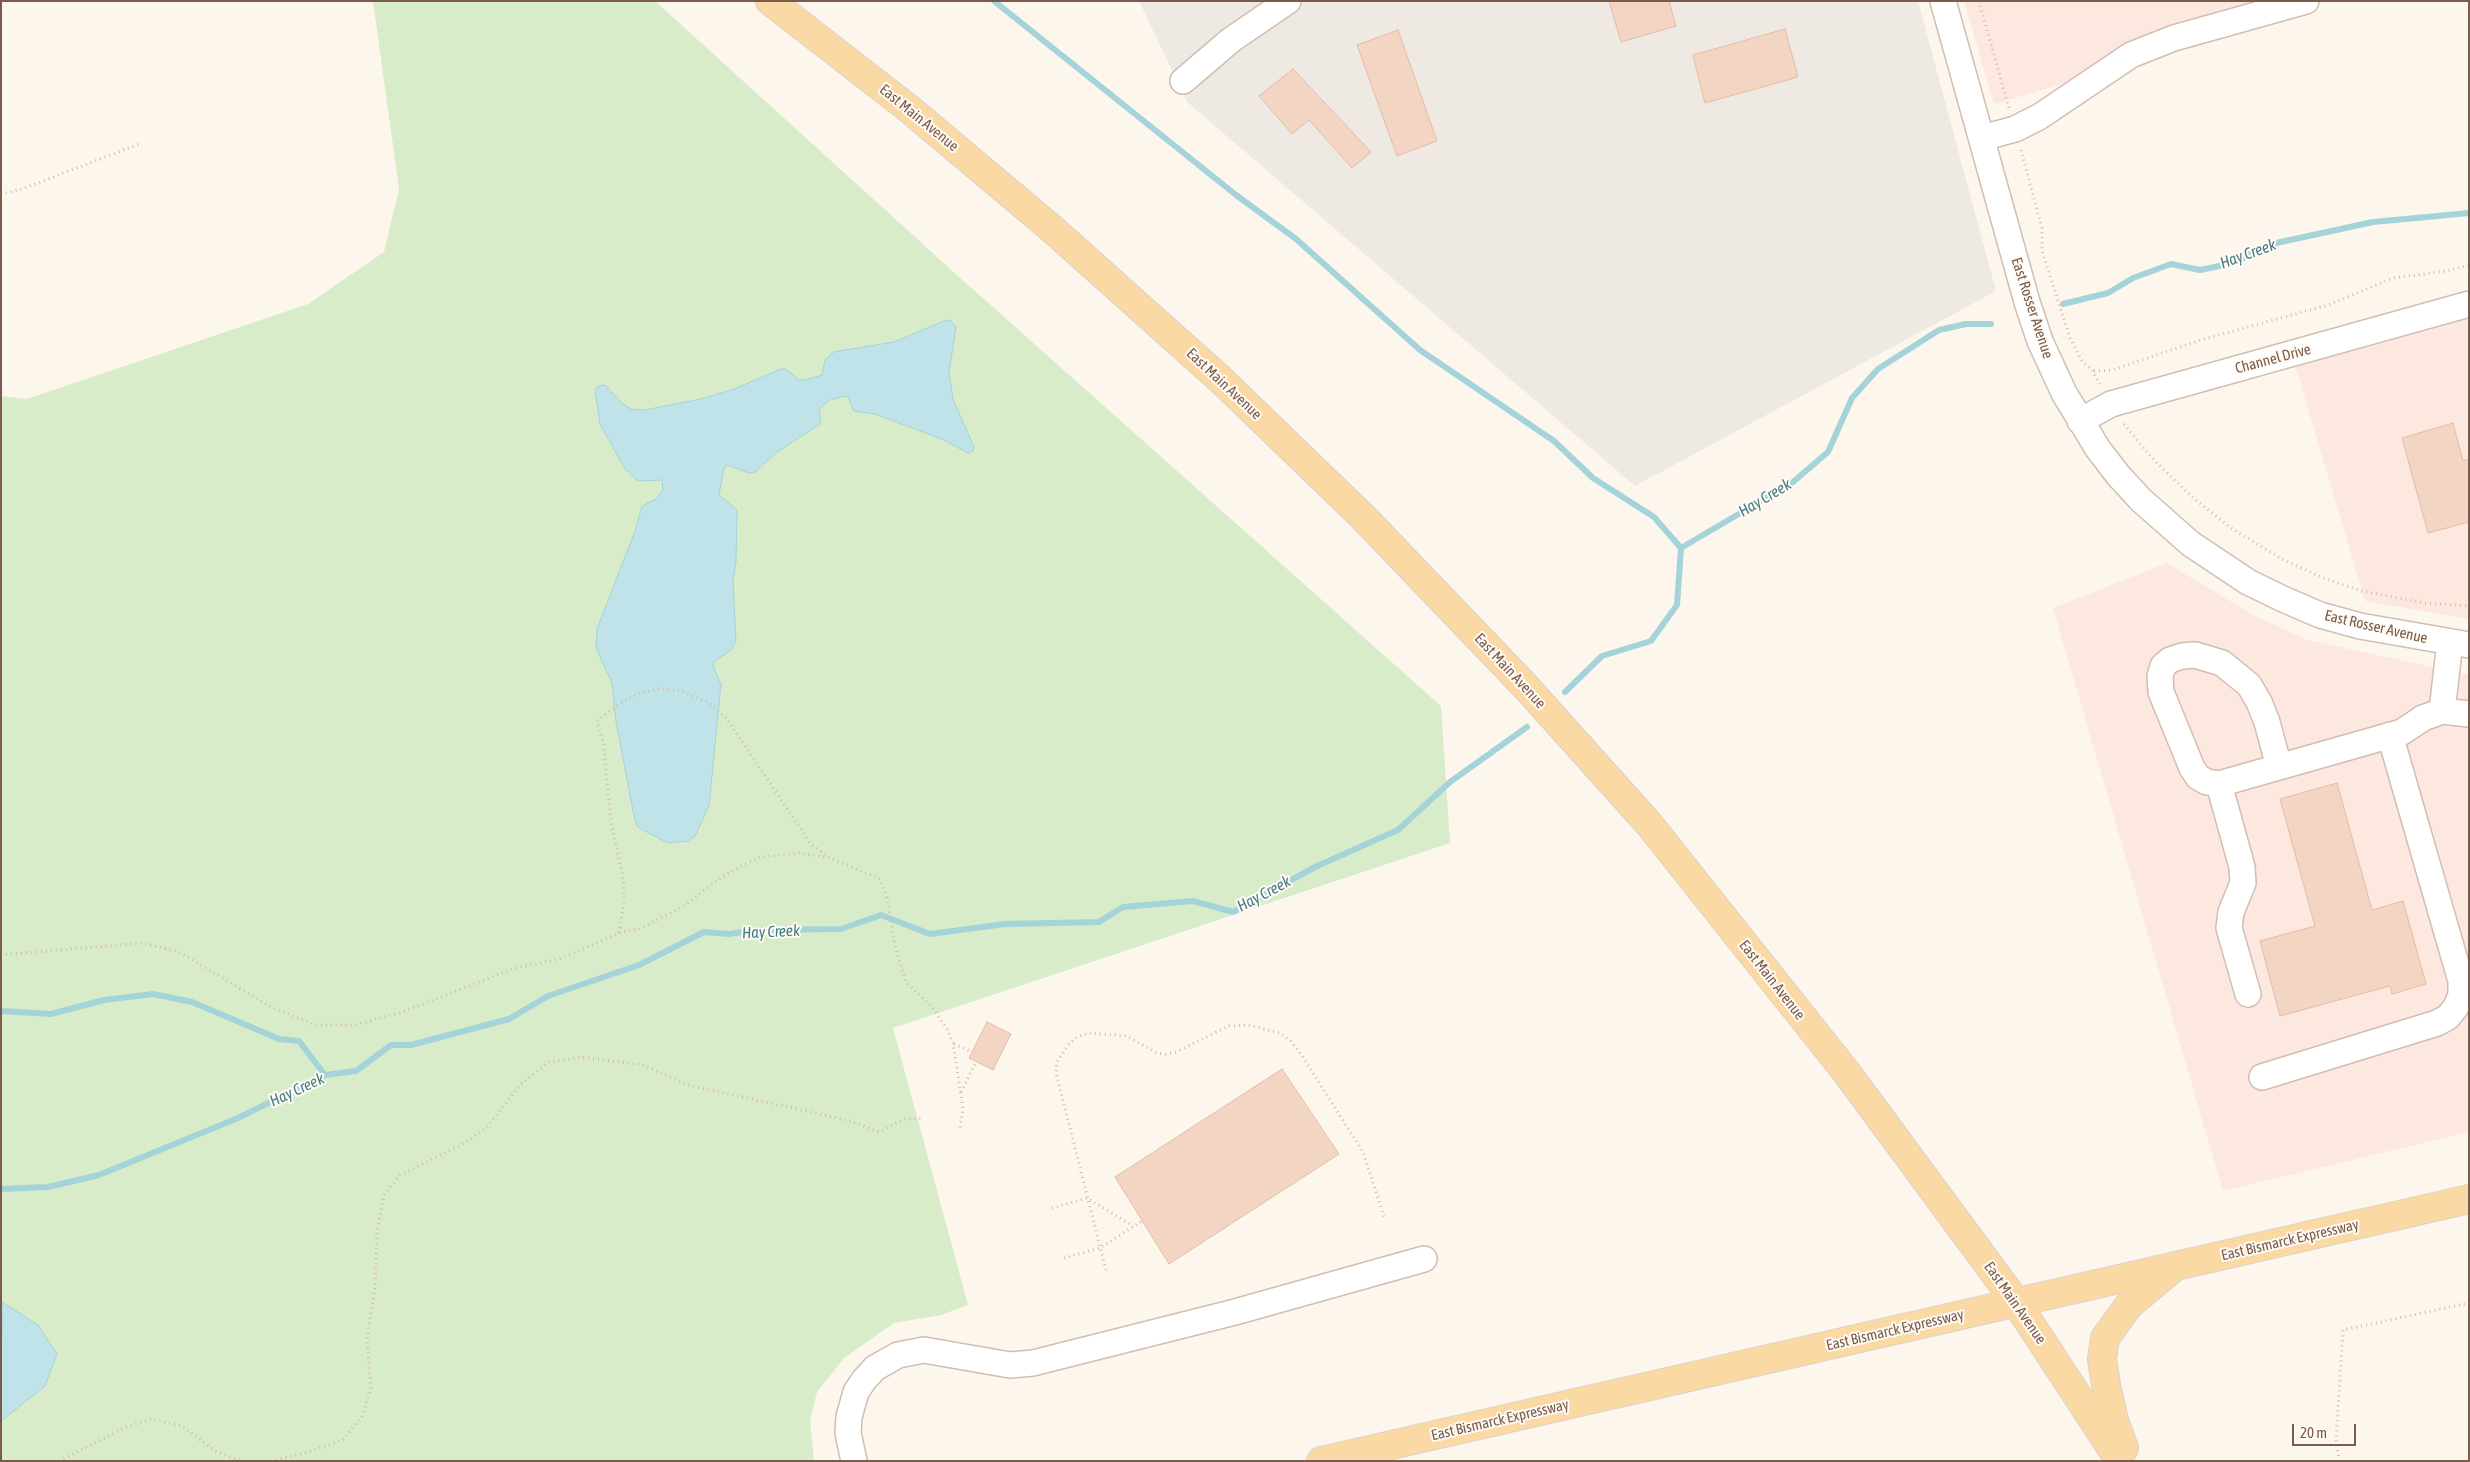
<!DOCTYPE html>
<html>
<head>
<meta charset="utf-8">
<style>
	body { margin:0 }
	#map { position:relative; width:2470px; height:1462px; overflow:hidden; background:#fdf6ec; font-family:"Asap Condensed",sans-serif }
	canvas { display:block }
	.frame { position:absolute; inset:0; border:2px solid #7a5c4d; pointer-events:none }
	.scale { position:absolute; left:2292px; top:1424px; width:64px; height:22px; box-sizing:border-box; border:2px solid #7a5c4d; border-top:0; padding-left:6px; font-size:15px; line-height:18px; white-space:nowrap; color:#7a5c4d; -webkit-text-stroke:4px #fffaf3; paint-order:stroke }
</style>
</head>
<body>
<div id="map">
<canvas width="2470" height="1462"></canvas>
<div class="frame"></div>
<div class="scale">20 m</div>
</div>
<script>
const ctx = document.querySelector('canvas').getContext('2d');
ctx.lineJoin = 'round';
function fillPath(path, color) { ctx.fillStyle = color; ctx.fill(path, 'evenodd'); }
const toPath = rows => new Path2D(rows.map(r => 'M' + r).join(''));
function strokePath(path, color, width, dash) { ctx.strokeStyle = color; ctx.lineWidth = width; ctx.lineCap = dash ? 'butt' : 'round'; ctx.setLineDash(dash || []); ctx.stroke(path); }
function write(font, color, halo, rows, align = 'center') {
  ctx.font = font + ' "Asap Condensed",sans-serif'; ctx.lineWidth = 4; ctx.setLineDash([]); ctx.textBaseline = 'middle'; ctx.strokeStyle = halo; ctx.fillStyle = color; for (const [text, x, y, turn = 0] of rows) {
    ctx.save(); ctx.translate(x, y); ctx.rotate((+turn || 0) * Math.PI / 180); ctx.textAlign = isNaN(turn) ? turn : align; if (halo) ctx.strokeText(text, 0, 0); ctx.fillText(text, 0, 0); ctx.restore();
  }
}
const commercial = toPath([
	[1964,1,2252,1,2260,27,1994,104],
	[2469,293,2469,619,2365,601,2288,341],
	[2167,563,2255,616,2308,640,2469,675,2469,1132,2223,1191,2053,608]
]);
const industrial = toPath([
	[1139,1,1918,1,1996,291,1635,486,1187,102]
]);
const green = toPath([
	[373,1,655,1,958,276,1441,706,1450,843,893,1028,968,1305,941,1315,894,1323,844,1358,817,1392,810,1421,814,1461,1,1461,1,396,27,399,308,304,384,252,399,189]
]);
const water = toPath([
	[946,320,951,321,956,327,949,372,953,399,974,447,973,451,968,453,944,440,875,414,854,411,848,397,845,396,830,400,819,409,821,421,819,425,777,452,755,472,749,473,727,465,724,468,719,495,737,510,736,562,733,580,736,641,731,650,715,661,713,666,721,684,709,806,695,836,688,841,668,843,645,831,637,826,633,811,616,721,612,683,596,648,597,629,635,531,642,506,656,499,663,490,662,480,638,481,625,469,600,424,595,390,598,386,605,385,622,403,631,409,645,410,701,399,734,389,781,369,786,369,799,380,805,380,822,375,825,360,833,352,894,342,946,320],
	[2,1302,38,1325,57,1354,45,1386,1,1421,2,1302]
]);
const stream = toPath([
	[994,1,1236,195,1296,239,1420,350,1554,441,1593,478,1654,517,1681,548],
	[2063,304,2108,293,2133,278,2171,264,2200,270,2234,263,2267,245,2373,222,2469,213],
	[1565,692,1602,656,1651,641,1677,605,1681,548,1793,482,1828,452,1852,398,1878,369,1939,330,1966,324,1991,324],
	[1,1011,51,1014,104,1000,153,994,192,1002,279,1039,299,1041,325,1075],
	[1,1189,48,1187,99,1175,238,1118,325,1075,356,1071,391,1045,411,1045,509,1019,548,996,639,965,704,932,729,934,755,930,841,929,881,915,930,934,1005,924,1099,922,1123,907,1193,901,1233,912,1315,867,1398,830,1450,782,1527,727]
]);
const building = toPath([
	[1609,1,1669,1,1676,26,1621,42,1609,1],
	[1785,29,1798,77,1705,103,1693,55,1785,29],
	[1398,30,1437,141,1397,156,1357,45,1398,30],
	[1293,69,1371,152,1352,168,1309,120,1292,134,1259,96,1293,69],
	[2453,423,2463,461,2469,459,2469,522,2428,533,2402,438,2453,423],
	[2337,783,2372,910,2403,901,2426,984,2392,994,2390,986,2280,1016,2260,941,2315,926,2280,799,2337,783],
	[987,1022,1011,1034,993,1070,969,1058,987,1022],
	[1282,1069,1339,1154,1169,1264,1115,1177,1282,1069]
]);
const path = toPath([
	[1979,1,2009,108],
	[2021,150,2042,228,2042,251,2070,338,2082,361,2093,371,2100,384],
	[1,194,22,189,139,144],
	[2094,371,2112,370,2201,340,2328,305,2393,278,2447,271,2469,265],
	[2124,424,2151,457,2192,497,2231,528,2282,559,2323,578,2362,591,2425,603,2469,606],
	[619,933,624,902,623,877,611,821,603,741,597,721,619,704,639,693,659,689,681,691,709,703,726,718,811,844,830,858,880,879,887,898,896,950,906,982,932,1007,947,1029,953,1043,963,1109,960,1128],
	[1,955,142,943,179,952,271,1007,316,1025,355,1025,400,1013,512,969,559,959,619,933,639,929,682,907,723,876,760,857,799,853,830,858],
	[954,1044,972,1052],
	[961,1092,976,1062],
	[1052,1208,1087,1198,1133,1226],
	[1064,1258,1100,1248,1142,1221],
	[1106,1270,1056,1073,1057,1062,1069,1044,1077,1037,1089,1033,1127,1036,1157,1053,1166,1054,1176,1052,1229,1026,1248,1025,1280,1033,1291,1041,1303,1057,1363,1152,1385,1219],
	[59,1461,127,1427,151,1419,182,1426,215,1451,241,1461],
	[271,1461,308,1452,343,1440,362,1417,371,1389,367,1339,375,1287,377,1232,384,1195,400,1175,461,1145,486,1128,521,1084,549,1062,580,1057,643,1065,688,1085,851,1121,879,1132,905,1119,924,1118],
	[2339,1461,2336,1440,2343,1330,2469,1303]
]);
const minor = toPath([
	[1943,1,2027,302,2040,341,2064,393,2098,449,2118,475,2141,500,2191,544,2248,582,2283,599,2320,615,2360,626,2469,645],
	[1183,81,1231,40,1288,1],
	[1982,138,2015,129,2039,117,2131,55,2174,38,2306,1],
	[2080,421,2111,404,2469,304],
	[2442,711,2469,714],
	[2219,784,2207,782,2198,777,2192,768,2161,692,2160,676,2163,666,2170,660,2182,656,2195,655,2222,663,2249,685,2259,702,2267,722,2279,767],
	[2248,994,2229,928,2231,912,2243,883,2242,867,2219,784,2402,732,2423,718,2442,711,2450,642],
	[2262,1077,2437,1023,2448,1017,2456,1007,2461,995,2461,981,2390,735],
	[854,1461,848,1433,849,1417,856,1392,864,1380,875,1368,898,1355,924,1350,1010,1365,1033,1363,1235,1312,1424,1259]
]);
const major = toPath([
	[770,1,908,108,1051,228,1220,379,1364,518,1526,687,1649,824,1847,1073,2016,1302,2120,1461],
	[2124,1448,2114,1420,2106,1385,2102,1359,2105,1338,2129,1305,2172,1269],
	[1321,1461,2469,1199]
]);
const streetNames = [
	["East Main Avenue",919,118,39],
	["East Rosser Avenue",2032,308,72],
	["Channel Drive",2273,359,-15],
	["East Main Avenue",1224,384,43],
	["East Rosser Avenue",2376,627,13],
	["East Main Avenue",1510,671,47],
	["East Main Avenue",1772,980,52],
	["East Bismarck Expressway",2290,1240,-13],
	["East Main Avenue",2015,1303,55],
	["East Bismarck Expressway",1895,1330,-13],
	["East Bismarck Expressway",1500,1420,-13]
];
const waterNames = [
	["Hay Creek",2248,254,-20],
	["Hay Creek",1765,498,-31],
	["Hay Creek",1264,894,-28],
	["Hay Creek",771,932,-3],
	["Hay Creek",297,1090,-25]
];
fillPath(commercial, '#fde8e0');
fillPath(industrial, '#efe9e4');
fillPath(green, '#d8ecc9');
fillPath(water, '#bfe3e8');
strokePath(water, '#a5d3da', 1);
strokePath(stream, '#a5d3da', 6);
fillPath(building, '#f3d5c3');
strokePath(building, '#e6bba3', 1);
strokePath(minor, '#d1beb0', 28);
strokePath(major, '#dad1cd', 30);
strokePath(path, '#d9b8a5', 3, [1, 4]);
strokePath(minor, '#fff', 25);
strokePath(major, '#fbd9a5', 28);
write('15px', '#7a5c4d', '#fffaf3', streetNames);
write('italic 16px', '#437c86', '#fffaf3', waterNames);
</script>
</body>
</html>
